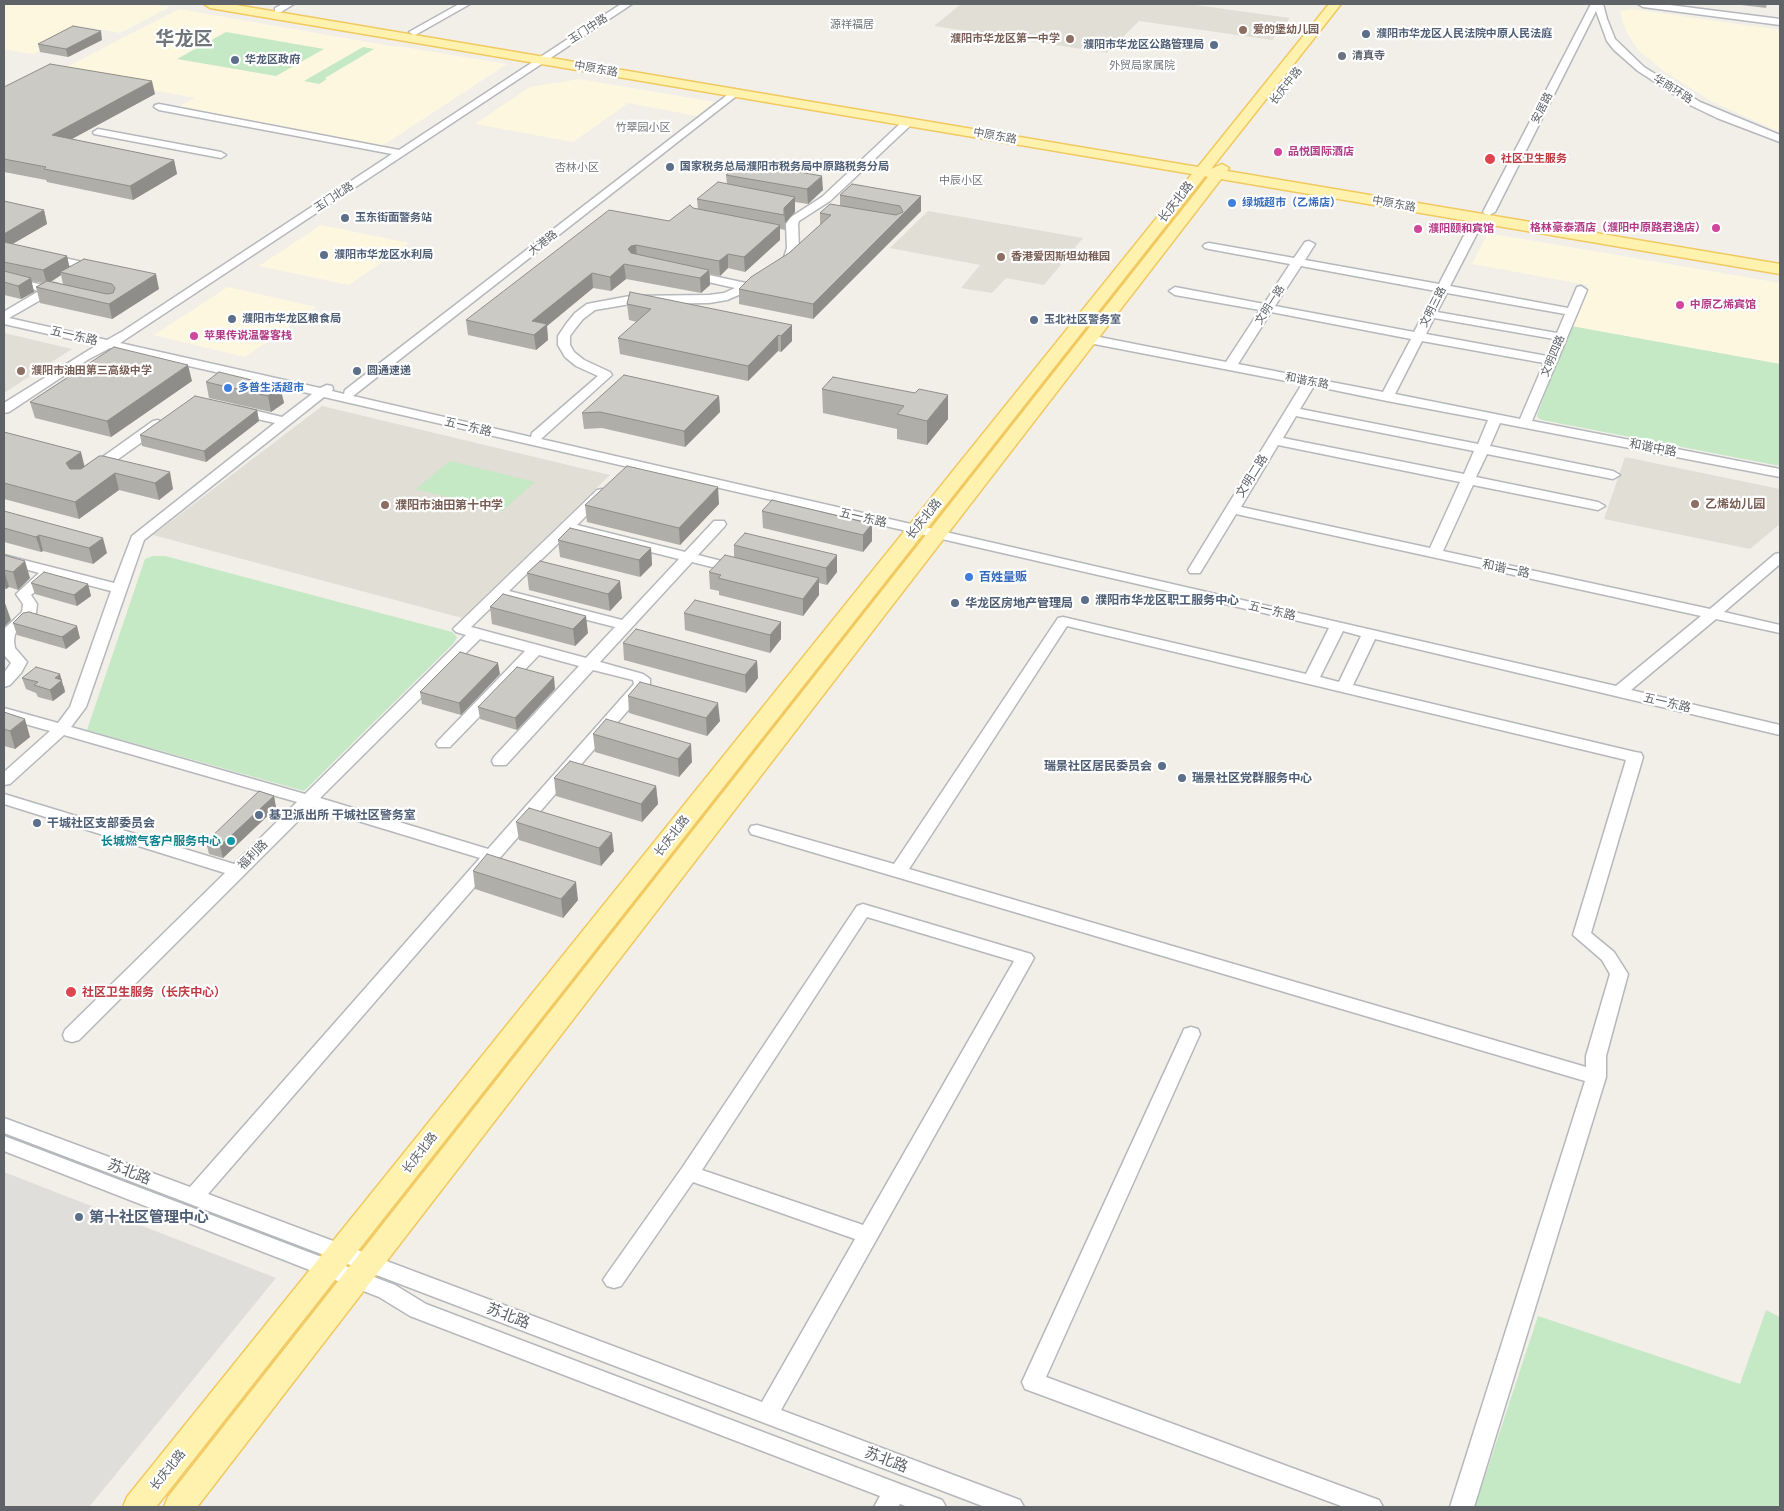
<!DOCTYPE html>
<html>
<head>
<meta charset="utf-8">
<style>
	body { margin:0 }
	#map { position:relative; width:1784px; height:1511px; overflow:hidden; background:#f1efe8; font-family:Inter,sans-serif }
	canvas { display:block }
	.frame { position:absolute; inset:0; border:5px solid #5f6368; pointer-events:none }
</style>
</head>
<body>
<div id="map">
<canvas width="1784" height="1511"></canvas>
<div class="frame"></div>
</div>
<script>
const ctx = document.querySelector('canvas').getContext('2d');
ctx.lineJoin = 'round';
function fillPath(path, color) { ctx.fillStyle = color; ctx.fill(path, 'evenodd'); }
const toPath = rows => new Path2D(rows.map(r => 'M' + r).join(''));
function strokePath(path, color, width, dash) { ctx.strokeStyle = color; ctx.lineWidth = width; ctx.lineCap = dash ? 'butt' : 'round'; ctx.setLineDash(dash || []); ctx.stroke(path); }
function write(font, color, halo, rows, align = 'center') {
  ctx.font = font + ' Inter,"Noto Sans SC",sans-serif'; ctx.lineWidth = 4.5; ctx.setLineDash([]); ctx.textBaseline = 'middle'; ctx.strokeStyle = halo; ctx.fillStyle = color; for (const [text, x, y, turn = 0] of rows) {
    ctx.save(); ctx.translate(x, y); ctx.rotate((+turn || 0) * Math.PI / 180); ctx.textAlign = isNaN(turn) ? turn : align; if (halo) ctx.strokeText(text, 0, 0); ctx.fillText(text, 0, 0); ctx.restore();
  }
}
const commercial = toPath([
	[4,4,148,4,170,7,120,33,88,27,33,54,4,49],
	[179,9,396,47,398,46,507,64,382,146,178,107,195,98,57,72],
	[1632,9,1780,30,1780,132,1713,102,1668,74,1638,50,1625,29,1620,11],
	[580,79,714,102,697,116,628,103,573,142,475,124,530,87],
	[321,225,409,243,349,285,259,266],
	[1488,233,1780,283,1780,364,1571,326,1588,285,1472,264],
	[228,287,316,307,245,357,154,335]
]);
const industrial = toPath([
	[4,1172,276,1278,89,1507,4,1507]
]);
const education = toPath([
	[961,4,1188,4,1290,18,1272,40,1139,21,1107,53,934,26],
	[928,211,1083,238,1044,285,1006,278,992,293,961,288,980,265,890,248],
	[4,333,72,349,4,393],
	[322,406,610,475,462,618,153,535],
	[1625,457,1780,489,1780,524,1750,549,1604,519]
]);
const green = toPath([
	[226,32,324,49,276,76,177,59],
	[363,47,374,49,325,78,327,79,319,84,304,81],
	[1571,326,1780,364,1780,466,1542,420,1538,418,1537,415],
	[450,461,507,475,535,482,502,511,416,489],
	[153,556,165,556,452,632,457,637,454,643,304,791,87,730,145,559],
	[1766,1310,1780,1317,1780,1507,1475,1507,1538,1316,1740,1384]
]);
const minor = toPath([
	[283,4,294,4,281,12,275,12,275,8,283,4],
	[459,4,470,4,417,34,414,35,409,32,459,4],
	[621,4,632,4,120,343,320,388,327,385,332,386,333,389,332,391,344,394,345,390,735,89,740,92,739,94,353,396,531,437,532,433,598,376,576,366,565,357,558,345,558,336,566,324,575,313,587,304,630,296,709,295,724,293,735,288,686,277,684,275,690,271,746,283,758,278,764,282,762,285,727,300,709,303,630,304,595,310,583,319,575,329,570,336,570,345,574,352,584,360,610,372,612,375,541,439,1616,686,1701,616,1236,514,1200,573,1190,573,1188,570,1302,384,1089,343,1083,339,1089,335,1226,362,1260,310,1175,295,1169,291,1175,287,1264,304,1290,264,1209,249,1205,248,1203,246,1205,244,1209,243,1294,258,1305,242,1309,241,1315,244,1305,260,1439,284,1473,218,1479,215,1485,218,1450,286,1568,308,1577,287,1581,286,1587,290,1532,421,1780,469,1780,477,1500,423,1490,446,1613,471,1620,475,1613,479,1487,454,1476,477,1598,502,1605,506,1598,510,1473,485,1443,551,1710,609,1775,554,1780,553,1780,564,1724,612,1780,625,1780,633,1716,619,1631,690,1780,725,1780,735,1375,639,1353,685,1635,752,1641,753,1643,757,1591,933,1614,952,1628,974,1606,1056,1606,1077,1474,1507,1450,1507,1585,1081,751,834,749,830,751,826,757,825,894,864,1058,618,1063,617,1306,674,1329,628,324,397,144,540,86,707,71,727,305,794,466,635,456,632,453,629,456,626,597,490,602,489,609,493,577,525,685,552,714,521,724,521,726,524,724,527,698,555,741,566,743,569,741,572,736,573,692,562,600,662,643,674,650,679,650,685,208,1194,762,1402,855,1239,693,1182,621,1286,614,1288,607,1286,603,1280,607,1274,682,1168,857,906,863,904,1031,954,1034,958,781,1410,1020,1500,1024,1507,985,1507,4,1133,4,1118,190,1187,480,858,312,807,79,1040,72,1042,65,1040,63,1035,65,1030,225,873,4,804,4,794,234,864,297,802,64,735,10,784,4,785,4,772,50,731,4,718,4,708,58,723,70,707,111,591,53,576,31,595,37,604,36,613,15,634,14,641,15,648,27,662,21,673,10,685,4,687,4,673,11,663,4,655,4,629,22,612,23,604,16,594,39,573,4,563,4,555,114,583,132,536,275,423,231,413,229,410,231,407,236,406,282,417,312,394,110,348,89,359,9,412,4,413,4,403,97,345,4,324,5,311,39,291,4,282,4,276,47,286,54,283,58,284,59,289,64,292,58,296,51,294,9,318,107,340,123,331,392,154,159,110,154,107,155,105,159,104,399,150,621,4],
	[1301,266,1436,291,1414,332,1275,306,1301,266],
	[1447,293,1565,314,1557,333,1437,312,1447,293],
	[1271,312,1411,339,1383,392,1238,364,1271,312],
	[1434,318,1554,339,1547,356,1426,334,1434,318],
	[1422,341,1544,363,1520,419,1395,394,1422,341],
	[1314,386,1387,401,1488,420,1478,444,1300,409,1314,386],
	[1296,416,1474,451,1464,474,1283,438,1296,416],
	[1278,445,1460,482,1430,548,1241,507,1278,445],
	[570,532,679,559,622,620,509,591,570,532],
	[501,598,615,627,586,658,471,627,501,598],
	[1067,626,1626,760,1573,935,1602,960,1610,974,1586,1056,1586,1067,909,869,1067,626],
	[1343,631,1361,636,1339,682,1320,677,1343,631],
	[480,639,525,651,438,741,436,744,438,747,450,747,539,655,579,666,494,757,492,761,494,765,506,765,593,670,633,680,634,684,488,849,320,798,480,639],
	[867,917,1014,961,863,1225,702,1170,867,917],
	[1591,4,1603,4,1607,19,1615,39,1644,67,1700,102,1780,135,1780,142,1717,118,1692,106,1638,71,1614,50,1607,41,1596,11,1495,212,1489,215,1485,214,1483,212,1591,4],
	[1638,4,1662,4,1780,19,1780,25,1643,7,1638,4],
	[908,119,913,122,912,124,830,201,799,221,798,224,799,248,795,258,784,269,776,269,774,267,784,257,787,248,786,224,791,217,822,197,904,120,908,119],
	[98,129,221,152,226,155,221,158,94,134,93,132,98,129],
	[47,254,100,266,102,268,96,272,43,259,41,257,43,255,47,254],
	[158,420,165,424,163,427,100,472,90,472,88,469,90,466,153,421,158,420],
	[1191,1027,1198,1029,1200,1034,1046,1377,1379,1500,1383,1507,1344,1507,1025,1389,1022,1382,1182,1034,1184,1029,1191,1027],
	[4,1136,395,1285,426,1304,942,1500,946,1507,908,1507,900,1504,898,1507,874,1507,880,1496,410,1316,379,1297,4,1151,4,1136]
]);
const major = toPath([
	[204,4,230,4,1198,167,1329,4,1341,4,1211,169,1222,164,1229,168,1227,171,1780,264,1780,274,1221,179,197,1507,164,1507,168,1497,1208,177,1205,176,156,1507,123,1507,127,1497,1192,174,210,8,204,4]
]);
const wall = toPath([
	[1733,4,1767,4,1766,8],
	[102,40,68,57,40,52,38,44],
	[4,87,155,94,72,139,174,160,177,174,133,200,47,182,46,180,4,172],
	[726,175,823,190,808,204,795,202,795,212,785,223,785,230,780,229,780,240,745,272,728,268,720,276,710,274,710,285,701,293,626,279,611,291,593,288,547,326,548,340,536,350,468,335,466,320,669,221,693,208,698,209,697,199,727,184],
	[852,184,921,211,813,319,739,304,739,289,789,253,820,225,820,213,840,205,840,195],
	[4,201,44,210,47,224,12,244,67,256,69,267,159,289,112,319,40,303,36,287,43,283,31,281,34,292,21,299,4,295],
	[61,275,63,284,51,282],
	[627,304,792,325,792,341,781,352,778,351,748,381,620,354,618,338,637,322,629,320],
	[833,377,948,419,927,445,897,439,897,429,823,413,822,389],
	[192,381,111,437,35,418,30,402],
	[206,382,280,387,284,403,271,412,209,398],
	[719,396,720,412,685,447,602,428,584,429,582,413],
	[257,410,259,421,206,462,142,446,140,435],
	[4,432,84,466,99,456,173,489,159,500,119,490,79,519,4,499],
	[719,504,680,545,587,522,585,505],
	[4,511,107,553,93,564,43,551,41,552,4,542],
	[762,511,872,524,872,541,863,552,763,528],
	[745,533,837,572,827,585,819,583,819,595,803,616,719,595,719,591,710,589,709,572,734,557,734,545],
	[558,540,651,548,652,565,640,577,560,557],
	[4,555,30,578,18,590,9,587,6,589,4,589],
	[540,561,622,598,610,611,529,590,527,573],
	[31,583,88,584,91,596,77,606,35,594],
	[490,607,588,633,575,646,492,624],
	[684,613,781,622,781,639,770,653,685,630],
	[13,623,80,638,66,649,17,635],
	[623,643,757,661,758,678,746,693,624,660],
	[500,674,461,715,422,704,420,692],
	[22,678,64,686,65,692,53,701,38,697,36,693,26,689],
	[555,689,517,730,480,719,478,707],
	[628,696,720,721,707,736,629,713],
	[4,712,30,737,15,749,4,746],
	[593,734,692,762,679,777,595,752],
	[554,778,656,786,658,804,642,822,556,796],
	[274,796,276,808,223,858,209,854,206,842],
	[516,822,614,851,601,866,519,840],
	[473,871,578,900,563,918,475,889]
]);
const shadedWall = toPath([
	[101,31,102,40,68,57,66,49],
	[152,81,155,94,55,148,52,135],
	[174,160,177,174,133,200,130,186],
	[822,176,823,190,808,204,807,189],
	[921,196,921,211,813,319,813,304],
	[795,197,795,212,785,223,784,208],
	[44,210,47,224,4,249,4,234],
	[780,225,780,240,745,272,744,257],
	[636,245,637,259,628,249,631,246],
	[728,254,728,268,720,276,719,261],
	[67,256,70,270,60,272,61,275,47,284,43,270],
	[624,264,626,279,611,291,610,277],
	[709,270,710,285,701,293,700,278],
	[592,273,593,288,547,326,548,340,536,350,532,321],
	[156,274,159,289,112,319,109,304],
	[31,278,34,292,21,299,18,286],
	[792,325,792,341,781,352,781,336],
	[778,335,778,351,748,381,748,366],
	[188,365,192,381,111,437,107,421],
	[280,387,284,403,271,412,268,396],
	[948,395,948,419,927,445,927,421],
	[719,396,720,412,685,447,684,431],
	[257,410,259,421,206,462,204,451],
	[81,452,85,468,70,480,66,463],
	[170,472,173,489,159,500,155,483],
	[115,473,119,490,79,519,75,502],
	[718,487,719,504,680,545,679,528],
	[872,524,872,541,863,552,863,535],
	[39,535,43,551,41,552,36,537],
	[103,538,107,553,93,564,89,548],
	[651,548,652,565,640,577,639,560],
	[837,555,837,572,827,585,826,568],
	[25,561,30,578,18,590,13,572],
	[4,570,9,587,6,589,4,582],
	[819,578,819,595,803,616,803,599],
	[620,581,622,598,610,611,608,594],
	[88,584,91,596,77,606,74,595],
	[5,603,11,620,4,627,4,605],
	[586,616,588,633,575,646,573,629],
	[781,622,781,639,770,653,770,635],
	[77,626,80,638,66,649,62,637],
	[757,661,758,678,746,693,745,675],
	[498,663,500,674,461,715,459,703],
	[60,674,65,692,53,701,50,690,55,678],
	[554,677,555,689,517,730,515,718],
	[718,703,720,721,707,736,706,718],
	[25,719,30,737,15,749,10,731],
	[691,744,692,762,679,777,678,759],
	[656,786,658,804,642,822,641,804],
	[274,796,276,808,223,858,220,846],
	[612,833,614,851,601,866,599,848],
	[576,882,578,900,563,918,561,899]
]);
const building = toPath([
	[73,26,101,31,66,49,38,44,73,26],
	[50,64,152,81,52,135,174,160,130,186,44,169,46,167,4,159,4,87,50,64],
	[742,162,822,176,807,189,726,175,742,162],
	[718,182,795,197,784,208,784,215,697,199,718,182],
	[852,184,921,196,813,304,739,289,751,277,789,253,831,215,820,213,830,204,896,215,903,212,900,206,840,195,852,184],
	[4,201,44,210,4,234,4,201],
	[690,205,693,208,780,225,744,257,728,254,719,261,636,245,631,246,628,249,631,253,709,270,700,278,624,264,610,277,592,273,532,321,547,324,534,335,466,320,609,210,669,221,690,205],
	[4,242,67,256,43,270,4,262,4,242],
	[84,259,156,274,109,304,36,287,47,281,107,294,113,293,115,288,112,284,60,272,84,259],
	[4,271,31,278,18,286,4,282,4,271],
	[630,292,792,325,781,336,778,335,748,366,618,338,651,309,627,304,630,292],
	[114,347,188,365,107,421,30,402,114,347],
	[219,372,280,387,268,396,206,382,219,372],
	[624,375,719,396,684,431,600,412,582,413,624,375],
	[833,377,915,393,919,389,948,395,927,421,897,414,904,406,822,389,833,377],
	[195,396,257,410,204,451,140,435,195,396],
	[4,432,81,452,66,463,70,469,81,469,99,456,103,456,170,472,155,483,115,473,75,502,4,483,4,432],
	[627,466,718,487,679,528,585,505,627,466],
	[772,500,872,524,863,535,762,511,772,500],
	[4,511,103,538,89,548,39,535,36,537,4,528,4,511],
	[570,528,651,548,639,560,558,540,570,528],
	[745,533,837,555,826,568,734,545,745,533],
	[4,555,25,561,13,572,4,570,4,555],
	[725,555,819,578,803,599,718,578,721,575,709,572,725,555],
	[540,561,620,581,608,594,527,573,540,561],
	[44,572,88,584,74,595,31,583,44,572],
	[503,594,586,616,573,629,490,607,503,594],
	[695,600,781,622,770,635,684,613,695,600],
	[29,612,77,626,62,637,13,623,23,613,29,612],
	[636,629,757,661,745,675,623,643,636,629],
	[460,652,498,663,459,703,420,692,460,652],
	[36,667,60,674,55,678,62,680,50,690,34,685,38,682,22,678,36,667],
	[517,667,554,677,515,718,478,707,517,667],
	[640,682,718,703,706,718,628,696,640,682],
	[4,712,25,719,10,731,4,729,4,712],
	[606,719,691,744,678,759,593,734,606,719],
	[570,761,656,786,641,804,554,778,570,761],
	[259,791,274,796,220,846,206,842,259,791],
	[529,808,612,833,599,848,516,822,529,808],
	[487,854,576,882,561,899,473,871,487,854]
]);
const markers = [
	[1243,30,5,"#8d6e63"],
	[1366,34,5,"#5c6f8a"],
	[1070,39,5,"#8d6e63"],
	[1214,45,5,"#5c6f8a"],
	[1342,56,5,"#6b7280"],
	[235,60,5,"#5c6f8a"],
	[1278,152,5,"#d1479c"],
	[1490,159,6,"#e0444e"],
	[670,167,5,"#5c6f8a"],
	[1232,203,5,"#3f7fe0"],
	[345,218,5,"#5c6f8a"],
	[1716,228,5,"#d1479c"],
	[1418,229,5,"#d1479c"],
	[324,255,5,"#5c6f8a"],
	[1001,257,5,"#8d6e63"],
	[1680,305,5,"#d1479c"],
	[232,319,5,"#5c6f8a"],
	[1034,320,5,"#5c6f8a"],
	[194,336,5,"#d1479c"],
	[21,371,5,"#8d6e63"],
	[357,371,5,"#5c6f8a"],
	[228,388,5,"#3f7fe0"],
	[1695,504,5,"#8d6e63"],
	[385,505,5,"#8d6e63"],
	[969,577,5,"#3f7fe0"],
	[1085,600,5,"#5c6f8a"],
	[955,603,5,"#5c6f8a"],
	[1162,766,5,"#5c6f8a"],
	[1182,778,5,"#5c6f8a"],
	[259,815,5,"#5c6f8a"],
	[37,823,5,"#5c6f8a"],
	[231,841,5,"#0f9aa8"],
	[71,992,6,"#e0444e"],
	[79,1217,5,"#5c6f8a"]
];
const farNeighbourhoodnames = [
	["源祥福居",852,25],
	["外贸局家属院",1142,66],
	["竹翠园小区",643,128],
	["杏林小区",577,168],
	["中辰小区",961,181]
];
const farStreetnames = [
	["玉门中路",588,29,-33],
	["中原东路",596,69,10],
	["长庆中路",1286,86,-52],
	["华商环路",1673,89,32],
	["安居路",1542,108,-63],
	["中原东路",995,136,10],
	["玉门北路",334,197,-33],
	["中原东路",1394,204,10],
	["大港路",543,243,-38],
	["文明一路",1270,305,-57],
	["文明三路",1433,307,-63],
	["文明四路",1553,356,-67],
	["和谐东路",1307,381,11]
];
const farEducationnames = [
	["爱的堡幼儿园",1253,30],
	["濮阳市华龙区第一中学",1060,39,"right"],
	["香港爱因斯坦幼稚园",1011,257],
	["濮阳市油田第三高级中学",31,371]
];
const farServicenames = [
	["濮阳市华龙区人民法院中原人民法庭",1376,34],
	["濮阳市华龙区公路管理局",1204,45,"right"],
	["华龙区政府",245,60],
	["国家税务总局濮阳市税务局中原路税务分局",680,167],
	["玉东街面警务站",355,218],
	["濮阳市华龙区水利局",334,255],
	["濮阳市华龙区粮食局",242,319],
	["玉北社区警务室",1044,320],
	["圆通速递",367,371]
];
const farWorshipnames = [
	["清真寺",1352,56]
];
const farHotelnames = [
	["品悦国际酒店",1288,152],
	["格林豪泰酒店（濮阳中原路君逸店）",1706,228,"right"],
	["濮阳颐和宾馆",1428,229],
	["中原乙烯宾馆",1690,305],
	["苹果传说温馨客栈",204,336]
];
const farHealthnames = [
	["社区卫生服务",1501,159]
];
const farShopnames = [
	["绿城超市（乙烯店）",1242,203],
	["多普生活超市",238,388]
];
const streetNames = [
	["长庆北路",1176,202,-52],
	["五一东路",74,336,13],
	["五一东路",468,427,13],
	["和谐中路",1653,448,11],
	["文明二路",1252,476,-58],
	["五一东路",863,518,13],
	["长庆北路",924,519,-51],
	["和谐一路",1506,569,12],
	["五一东路",1272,611,13],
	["五一东路",1667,703,13],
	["长庆北路",672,836,-52],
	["福利路",253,855,-45],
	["长庆北路",420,1153,-52],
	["长庆北路",168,1470,-51]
];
const educationNames = [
	["乙烯幼儿园",1705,504],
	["濮阳市油田第十中学",395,505]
];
const shopNames = [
	["百姓量贩",979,577]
];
const serviceNames = [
	["濮阳市华龙区职工服务中心",1095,600],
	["华龙区房地产管理局",965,603],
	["瑞景社区居民委员会",1152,766,"right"],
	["瑞景社区党群服务中心",1192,778],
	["基卫派出所 干城社区警务室",269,815],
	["干城社区支部委员会",47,823]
];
const cultureNames = [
	["长城燃气客户服务中心",221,841]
];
const healthNames = [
	["社区卫生服务（长庆中心）",82,992]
];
const nearStreetnames = [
	["苏北路",129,1172,21],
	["苏北路",508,1316,21],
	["苏北路",886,1460,21]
];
const nearServicenames = [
	["第十社区管理中心",89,1217]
];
const farTownnames = [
	["华龙区",184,39]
];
fillPath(commercial, '#fef7e0');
fillPath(industrial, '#e0deda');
fillPath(education, '#e1ded6');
fillPath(green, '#c5e8c5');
strokePath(minor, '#b5b8bc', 3);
strokePath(major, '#f2c960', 3);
fillPath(minor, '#fff');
fillPath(major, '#fff2af');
fillPath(wall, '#afaea9');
fillPath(shadedWall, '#8f8d8a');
fillPath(building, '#cccac5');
strokePath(building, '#8f8d8a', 1);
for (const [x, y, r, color] of markers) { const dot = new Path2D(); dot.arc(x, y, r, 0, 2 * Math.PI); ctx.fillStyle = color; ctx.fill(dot); strokePath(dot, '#fff', 2); }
write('11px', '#70757a', '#fff', farNeighbourhoodnames);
write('11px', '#5f6368', '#fff', farStreetnames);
write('bold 11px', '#785e54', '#fff', farEducationnames, 'left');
write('bold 11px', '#4e5e75', '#fff', farServicenames, 'left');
write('bold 11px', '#5b616d', '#fff', farWorshipnames, 'left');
write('bold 11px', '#b23c85', '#fff', farHotelnames, 'left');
write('bold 11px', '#be3a42', '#fff', farHealthnames, 'left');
write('bold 11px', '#366cbe', '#fff', farShopnames, 'left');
write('12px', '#5f6368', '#fff', streetNames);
write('bold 12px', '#785e54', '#fff', educationNames, 'left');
write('bold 12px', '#366cbe', '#fff', shopNames, 'left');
write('bold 12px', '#4e5e75', '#fff', serviceNames, 'left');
write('bold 12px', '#0d838f', '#fff', cultureNames, 'right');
write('bold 12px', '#be3a42', '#fff', healthNames, 'left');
write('15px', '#5f6368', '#fff', nearStreetnames);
write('bold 15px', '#4e5e75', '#fff', nearServicenames, 'left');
write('bold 19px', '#70757a', '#fff', farTownnames);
</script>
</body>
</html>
